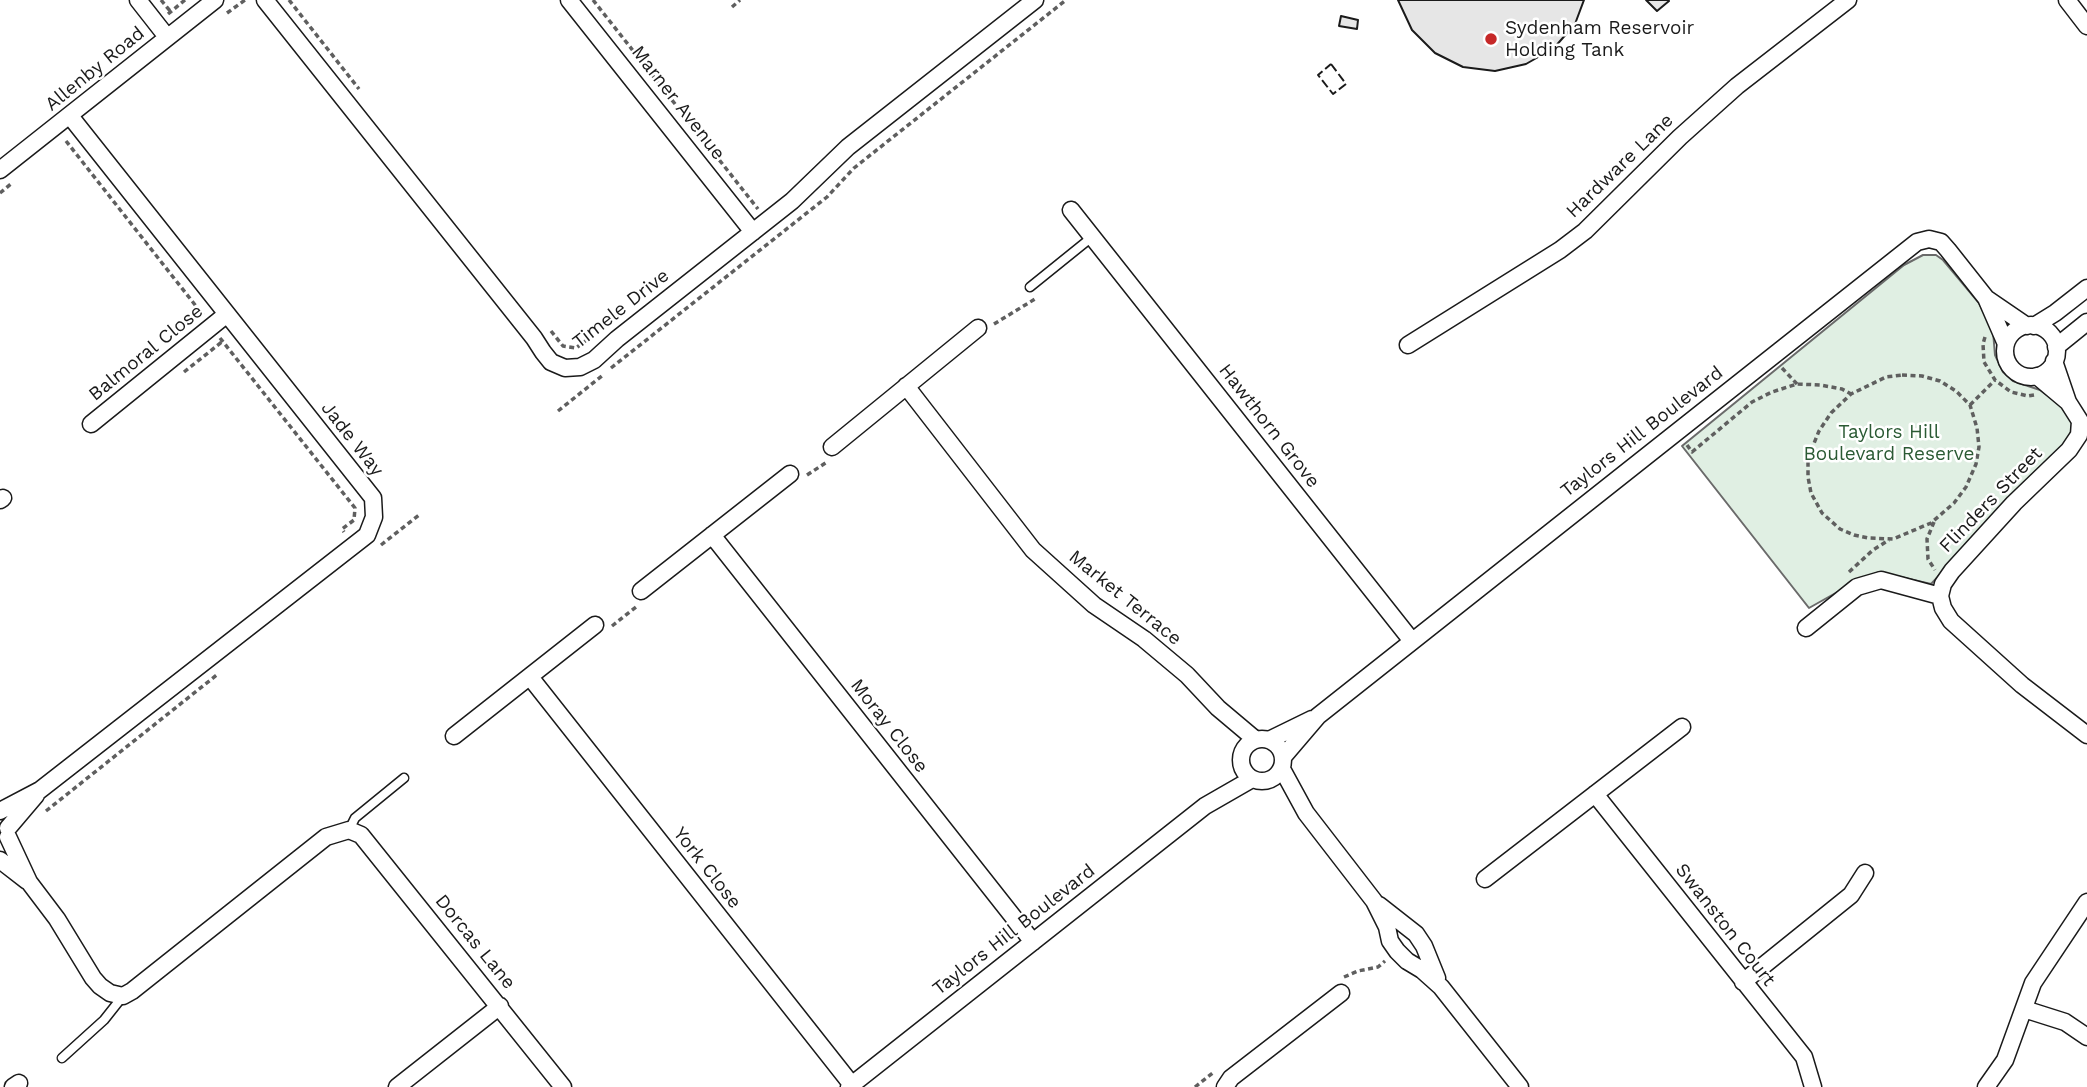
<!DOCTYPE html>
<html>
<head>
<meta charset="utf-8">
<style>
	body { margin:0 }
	canvas { display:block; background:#fff }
</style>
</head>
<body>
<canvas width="2087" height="1087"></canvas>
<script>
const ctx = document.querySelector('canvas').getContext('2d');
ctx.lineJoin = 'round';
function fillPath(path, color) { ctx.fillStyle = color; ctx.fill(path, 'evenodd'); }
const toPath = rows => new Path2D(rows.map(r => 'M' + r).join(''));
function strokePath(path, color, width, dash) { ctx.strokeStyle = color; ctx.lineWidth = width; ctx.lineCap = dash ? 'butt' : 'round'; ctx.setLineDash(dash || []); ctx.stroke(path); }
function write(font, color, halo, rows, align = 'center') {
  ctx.font = font + ' "Work Sans",sans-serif'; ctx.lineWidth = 5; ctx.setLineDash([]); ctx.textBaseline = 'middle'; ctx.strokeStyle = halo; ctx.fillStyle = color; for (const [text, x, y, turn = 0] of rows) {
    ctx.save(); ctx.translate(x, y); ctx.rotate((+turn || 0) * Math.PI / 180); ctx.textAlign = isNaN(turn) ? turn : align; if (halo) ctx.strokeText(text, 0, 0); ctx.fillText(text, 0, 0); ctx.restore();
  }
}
const green = toPath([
	[1923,255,1936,255,1943,260,1979,303,1993,331,1995,355,2003,372,2013,381,2040,390,2068,411,2072,424,2070,438,1931,584,1879,572,1857,581,1809,608,1682,446,1904,265,1923,255]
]);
const building = toPath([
	[1398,0,1584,0,1575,24,1554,48,1526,64,1495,71,1463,67,1435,53,1412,30,1398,0],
	[1646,0,1668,0,1669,1,1657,11,1646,0],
	[1341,16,1358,20,1357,29,1339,26,1341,16]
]);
const path = toPath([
	[161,0,171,12],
	[289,0,359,89],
	[593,0,758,209],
	[732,7,740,0],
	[227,13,245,0],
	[168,14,185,0],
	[66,141,203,315],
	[0,193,12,183],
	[994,324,1035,299],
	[551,331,563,346,576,348,592,336],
	[1985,337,1983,344,1984,362,1995,380,2011,392,2028,396,2034,395],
	[220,338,355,508,354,520,342,529,344,532],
	[611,368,827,197,854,168,1066,0],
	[1782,368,1797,384],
	[184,372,223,341],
	[1902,375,1922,376,1940,381,1956,391,1970,405,1977,428,1979,447,1976,464,1966,487,1954,503,1931,523,1893,539,1868,538,1854,535,1840,529,1822,513,1811,493,1808,477,1808,458,1819,431,1831,413,1851,394,1886,377,1902,375],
	[1970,405,1995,380],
	[558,411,603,375],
	[1687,445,1692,452,1752,402,1772,392,1797,384,1820,385,1842,389,1851,394],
	[807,475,827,462],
	[1934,522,1927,539,1928,559,1935,570],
	[381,545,419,515],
	[1849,572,1873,550,1889,540],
	[612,626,636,607],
	[46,811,218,674],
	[1344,977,1358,971,1378,967,1385,961],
	[1195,1087,1214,1072]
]);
const service = toPath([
	[1030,287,1092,237],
	[349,830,355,818,404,778],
	[62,1058,104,1020,123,996]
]);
const minor = toPath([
	[138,0,167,37],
	[265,0,534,338,543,352,551,362,565,368,580,367,594,360,617,339,792,201,848,147,1035,0],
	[569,0,753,232],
	[2067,0,2087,26],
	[0,170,215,0],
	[1071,210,1412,641],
	[1986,298,2027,326],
	'2005 351a26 26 0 1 1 52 0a26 26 0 1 1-52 0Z',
	[2034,326,2055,313,2087,288],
	[1408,345,1560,250,1585,231,1680,137,1737,86,1848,0],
	[2056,347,2087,322],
	[2054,361,2068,402,2080,421,2079,435,2069,450,2014,503,1952,571,1943,584,1940,596,1943,608,1951,621,2022,685,2087,735],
	[2037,376,2068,402],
	[906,386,1033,550,1094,605,1144,639,1187,675,1218,708,1256,740],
	[91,424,227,314],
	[832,447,978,328],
	[0,500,3,498],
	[712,535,1033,942],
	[641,591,790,474],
	[1806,628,1857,587,1881,580,1940,596],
	[530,677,852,1085],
	[454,736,595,625],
	'1241 760a21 21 0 1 1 42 0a21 21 0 1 1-42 0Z',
	[1269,740,1312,719],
	[1283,757,1318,716,1917,242,1929,239,1941,242,1948,250,1986,298,2006,344],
	[1282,769,1306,813,1374,901,1387,927,1390,941,1397,951,1407,961,1422,970,1441,987,1520,1087],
	[1595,794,1804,1057,1813,1087],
	[0,811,40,790,367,535,374,517,373,498,70,116],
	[8,828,36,795],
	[8,837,29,882,57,919,93,978,100,986,110,993,123,996,132,991,326,837,349,830,361,835,563,1087],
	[0,860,27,881],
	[1485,879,1682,727],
	[1379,905,1416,934,1424,946,1437,978],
	[1743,982,1851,895,1865,873],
	[2024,1009,2065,1022,2087,1037],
	[13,1087,19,1083],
	[397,1087,500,1006],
	[849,1087,1205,806,1252,779],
	[1225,1087,1231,1078,1341,993],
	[1986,1087,2005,1060,2033,983,2087,902]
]);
const fence = toPath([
	[1331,64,1346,84,1333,94,1318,75,1331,64]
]);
const markers = [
	[1491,39,7,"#c62828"]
];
const poiNames = [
	["Sydenham Reservoir",1505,28],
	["Holding Tank",1505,50]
];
const streetNames = [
	["Allenby Road",95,69,-39],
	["Marner Avenue",678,103,52],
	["Hardware Lane",1620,166,-44],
	["Timele Drive",621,309,-38],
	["Balmoral Close",146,353,-39],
	["Hawthorn Grove",1269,426,52],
	["Taylors Hill Boulevard",1642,432,-38],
	["Jade Way",352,439,52],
	["Flinders Street",1991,500,-46],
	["Market Terrace",1125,598,39],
	["Moray Close",889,726,52],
	["York Close",707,868,52],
	["Swanston Court",1725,925,52],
	["Taylors Hill Boulevard",1014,930,-38],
	["Dorcas Lane",475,942,51]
];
const parkNames = [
	["Taylors Hill",1889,432],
	["Boulevard Reserve",1889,454]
];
fillPath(green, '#e0efe3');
strokePath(green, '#6a6a6a', 2);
fillPath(building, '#e6e6e6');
strokePath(building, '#1a1a1a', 2);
strokePath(service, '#1a1a1a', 11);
strokePath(minor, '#1a1a1a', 19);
strokePath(path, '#5f5f5f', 3.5, [5, 3.5]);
strokePath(service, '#fff', 8);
strokePath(minor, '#fff', 16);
strokePath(fence, '#1a1a1a', 2, [9, 3.5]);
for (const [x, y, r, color] of markers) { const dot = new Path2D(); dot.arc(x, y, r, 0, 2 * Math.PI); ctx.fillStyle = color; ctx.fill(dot); strokePath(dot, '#fff', 2.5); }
write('19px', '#1a1a1a', '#fff', poiNames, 'left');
write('19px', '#1a1a1a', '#fff', streetNames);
write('19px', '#2b5a34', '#fff', parkNames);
</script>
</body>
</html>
